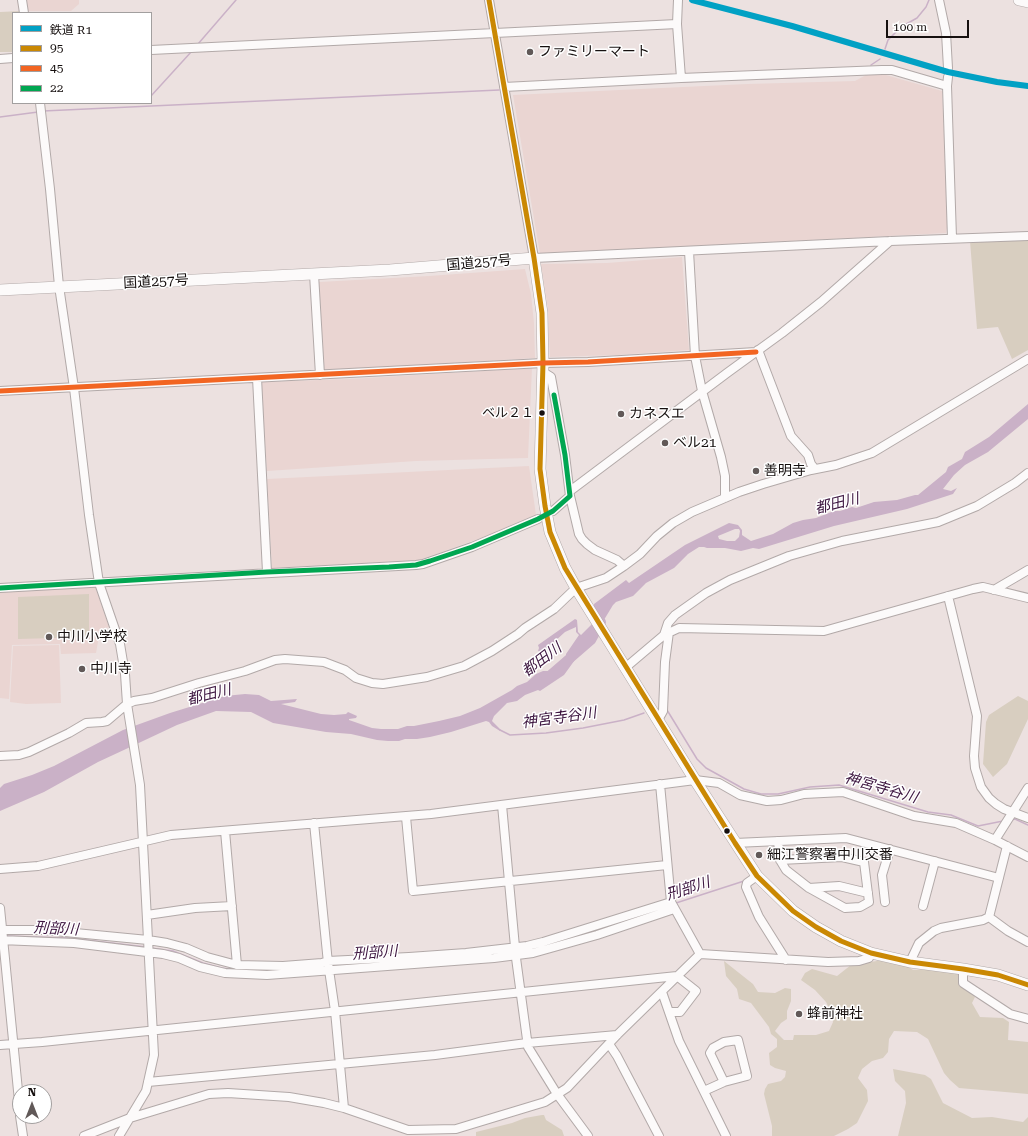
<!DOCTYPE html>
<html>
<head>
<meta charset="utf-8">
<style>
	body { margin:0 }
	#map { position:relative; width:1028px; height:1136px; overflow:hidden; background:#ece1e0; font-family:"Roboto Serif","Noto Sans JP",serif }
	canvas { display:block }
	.legend { position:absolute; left:12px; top:12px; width:140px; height:92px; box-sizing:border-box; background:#fff; border:1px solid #a29f9f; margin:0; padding:5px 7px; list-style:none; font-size:12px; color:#16100f }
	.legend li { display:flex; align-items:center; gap:8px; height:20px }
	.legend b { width:20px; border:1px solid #a29f9f }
	.north { position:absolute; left:12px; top:1084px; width:40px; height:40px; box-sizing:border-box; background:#fff; border:1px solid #a29f9f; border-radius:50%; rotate:0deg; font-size:11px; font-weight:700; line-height:16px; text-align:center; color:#16100f }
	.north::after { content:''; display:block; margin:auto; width:14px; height:18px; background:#615958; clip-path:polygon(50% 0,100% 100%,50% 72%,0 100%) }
	.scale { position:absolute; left:886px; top:20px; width:83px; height:18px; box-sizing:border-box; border:2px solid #16100f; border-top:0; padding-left:5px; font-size:12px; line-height:14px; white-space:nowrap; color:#16100f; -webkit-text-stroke:3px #fff; paint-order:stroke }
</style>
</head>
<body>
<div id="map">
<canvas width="1028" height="1136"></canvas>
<ul class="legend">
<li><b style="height:5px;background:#01a1c4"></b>鉄道 R1</li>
<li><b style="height:5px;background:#ca8803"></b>95</li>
<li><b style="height:5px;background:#f26522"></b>45</li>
<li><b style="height:5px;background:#00a651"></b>22</li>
</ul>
<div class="north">N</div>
<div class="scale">100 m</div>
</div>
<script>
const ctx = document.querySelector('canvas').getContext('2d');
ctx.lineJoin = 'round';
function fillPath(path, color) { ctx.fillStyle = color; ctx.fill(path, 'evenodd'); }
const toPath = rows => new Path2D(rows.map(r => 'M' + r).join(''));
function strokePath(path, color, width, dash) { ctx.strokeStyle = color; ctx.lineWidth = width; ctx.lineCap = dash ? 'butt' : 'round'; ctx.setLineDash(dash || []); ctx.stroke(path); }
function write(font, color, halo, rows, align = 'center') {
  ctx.font = font + ' "Roboto Serif","Noto Sans JP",serif'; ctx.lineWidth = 3; ctx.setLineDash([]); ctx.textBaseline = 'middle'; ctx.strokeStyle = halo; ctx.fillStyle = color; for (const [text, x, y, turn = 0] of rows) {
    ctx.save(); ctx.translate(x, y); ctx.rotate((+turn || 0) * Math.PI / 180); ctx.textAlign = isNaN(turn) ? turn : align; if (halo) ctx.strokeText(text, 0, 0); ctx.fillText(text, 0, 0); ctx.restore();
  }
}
const built = toPath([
	[26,0,79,0,79,4,71,11,28,11,26,6],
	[866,75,886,75,942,91,948,224,946,233,540,254,513,95,747,84,855,81],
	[682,257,689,350,617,355,550,357,548,310,541,264,607,263],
	[525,269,531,294,534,323,535,358,324,371,319,282,429,276],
	[532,368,528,458,416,461,267,471,261,382,350,379],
	[529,466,536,515,481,538,419,560,272,568,267,479],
	[95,586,109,627,100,630,96,653,61,654,60,644,12,645,9,699,0,698,0,591],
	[59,645,61,703,26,704,10,702,13,646]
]);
const green = toPath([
	[21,11,21,13,13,13,13,52,0,52,0,12],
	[1028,237,1028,350,1012,359,998,327,977,329,970,241],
	[89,594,89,637,18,639,18,597],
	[1018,696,1028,701,1028,719,1007,764,993,777,983,764,986,722,989,715],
	[883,960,901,962,913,970,932,969,958,973,960,984,975,997,972,1003,980,1017,1003,1018,1009,1022,1008,1040,1028,1042,1028,1094,959,1088,950,1080,944,1073,928,1039,917,1032,894,1031,889,1039,888,1052,883,1058,872,1061,862,1069,858,1078,867,1090,868,1101,857,1123,848,1129,834,1136,772,1136,772,1126,764,1094,765,1089,768,1084,781,1081,785,1077,786,1071,775,1068,770,1065,769,1053,777,1047,777,1039,771,1034,769,1027,751,1003,739,999,737,989,726,976,724,961,753,984,758,992,775,993,785,988,791,989,791,1001,787,1011,787,1019,781,1023,775,1031,784,1040,793,1040,794,1035,816,1035,829,1031,833,1022,831,1012,826,1002,815,990,801,980,805,973,812,969,837,976,851,965],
	[893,1069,925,1075,931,1079,943,1103,972,1118,992,1117,1023,1122,1028,1117,1028,1136,898,1136,906,1103,905,1091,895,1081],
	[542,1115,544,1115,546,1120,562,1130,564,1136,476,1136,476,1132,512,1123,525,1118]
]);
const water = toPath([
	[1028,404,1028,419,988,452,965,465,954,475,943,489,951,491,957,488,953,494,907,509,834,526,759,549,753,548,741,551,725,548,707,548,704,547,699,547,688,554,674,568,646,583,633,596,616,602,613,605,596,633,590,639,564,675,540,691,538,690,525,695,517,701,507,703,494,716,492,721,501,730,500,731,492,726,489,722,486,721,451,732,430,737,417,739,405,739,399,741,388,741,377,740,351,734,326,732,273,723,251,712,216,711,177,725,126,749,98,762,44,792,0,811,0,788,4,784,32,775,54,766,123,730,170,713,225,696,245,694,259,695,271,701,297,699,295,702,281,704,321,714,334,715,346,714,348,712,357,716,356,718,349,719,349,720,372,728,381,729,398,729,407,726,414,726,439,721,460,716,480,708,512,690,517,686,527,682,536,674,543,671,557,671,566,656,566,654,579,635,576,632,576,627,565,632,554,642,541,652,538,651,539,648,538,645,575,619,577,620,578,632,581,635,594,622,594,604,626,580,629,583,685,545,729,523,738,525,742,530,742,535,751,541,773,534,793,523,803,520,816,518,834,511,840,511,852,507,856,508,874,502,897,500,915,495,918,495,946,472,948,467,962,459,965,452,989,437],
	[735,529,739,529,740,531,739,537,735,541,727,541,719,539,718,536]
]);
const stream = toPath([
	[198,44,236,0],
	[885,49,888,40,901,27,917,18,926,7,929,0],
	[871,65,880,59],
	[761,79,853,75],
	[639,84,719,80],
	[151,96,192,51],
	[43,111,499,90],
	[0,117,38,112],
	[667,710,697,759,706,768,744,789,761,794,778,794,810,787,839,785,928,812,951,815,978,826,1003,821],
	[500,730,510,735,546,733,583,728,624,720,644,713],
	[1011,820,1015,819,1028,825],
	[676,903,744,881],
	[6,936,69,938,146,947],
	[575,937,613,924],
	[151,948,173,951,203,963,222,968,236,970],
	[332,965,350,964],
	[252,970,272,970]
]);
const river = toPath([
	[546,679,591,640,601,622]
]);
const minor = toPath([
	[22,0,24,13],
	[489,0,534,258,890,241,1028,236],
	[939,0,946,33,948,68],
	[677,24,681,78,882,70,892,70,947,86],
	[151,50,677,24,678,0],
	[0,59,13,58],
	[948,77,947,86,952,238],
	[504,87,681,78],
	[40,103,50,189,59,286,74,388,89,515,99,583,120,644,125,674,127,704,140,785,154,1055,146,1091,119,1136],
	[689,251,695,356,702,391,721,457,725,476,725,498],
	[314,274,320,375],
	[758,350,791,436,808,455,811,464,815,469],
	[543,372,551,377,565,455,570,496,553,511],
	[257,378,267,572],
	[0,391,543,363,588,362,756,352],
	[570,491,727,373,782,333,821,302,890,241],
	[624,566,640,554,657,536,673,523,692,512,739,492,763,484,811,470,836,465,872,453,1028,359],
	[0,588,416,565,423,564,472,547,538,519],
	[994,590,1028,570],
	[948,596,977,716,974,756,975,768,981,787,989,798,996,804,1004,809,1028,818],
	[664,635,668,623,675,615,706,593,730,580,789,556,842,541,938,522,977,506,1015,483,1028,473],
	[625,668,664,635,679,628,824,631,973,589,983,587,1028,598],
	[658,720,663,711,665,662,669,632],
	[0,756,19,755,29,752,69,733,86,723,102,722,107,721,127,704,134,701,152,698,199,683,245,671,275,660,285,659,324,662,345,670,356,678,372,683,383,684,427,677,464,666,492,651,518,634,525,628,554,609,576,588,606,578,624,566,617,560,595,550,587,544,582,539,579,534,570,496],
	[660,784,671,902,700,954],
	[502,805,516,958,528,1047,557,1094,588,1136],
	[406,817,413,891,667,865],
	[314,823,328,963,335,1011,344,1108],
	[225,831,237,965],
	[995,840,1028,788],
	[778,841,780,860,786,870,809,888,845,908,860,907,869,902,864,862,842,857,780,860],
	[735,843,846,838,999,878],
	[0,869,38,866,171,835,431,814,695,780,719,783,740,795,767,801,781,800,804,794,843,792,914,816,956,823,995,840,1028,857],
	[757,876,747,883,746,887,759,917,786,960],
	[809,888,839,886,868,893],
	[885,902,882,875,890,849],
	[923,906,935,861],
	[0,908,20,1111],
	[147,915,195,908,232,906],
	[989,917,1008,931,1028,942],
	[0,930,44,930,148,940,167,943,186,948,207,957,237,965,283,966,322,963,328,961,409,957,466,953,527,946,543,942,671,902],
	[0,940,74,943,163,954,179,958,200,967,225,973,267,975,494,958,533,953,597,935,674,909],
	[910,962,919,943,934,931,941,928,983,920,989,917,1007,846],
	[963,969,963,983,1010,1014,1028,1019],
	[662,992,679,1041,726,1136],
	[609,1044,617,1056,659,1136],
	[0,1045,42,1042,677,976,696,991,680,1012,669,1012],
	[148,1082,435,1055,527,1043,617,1035],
	[704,1091,724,1082,747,1076,738,1040,724,1042,713,1048,710,1053,724,1082],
	[20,1116,23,1136],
	[84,1136,130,1118,209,1094,228,1093,289,1097,324,1103,344,1108,408,1130,456,1129,545,1102,567,1088,617,1035,700,954,828,962,859,961,869,958,871,953]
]);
const highway = toPath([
	[1019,0,1028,2],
	[0,290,390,270,534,258,542,313,543,363,540,469,545,506,550,532,565,568,576,588,695,780,757,876,793,911,816,927,841,941,871,953,910,962,963,969,998,975,1028,985]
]);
const bus1 = toPath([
	[489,0,534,258,542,313,543,363,540,469,545,506,550,532,565,568,735,843,757,876,793,911,816,927,841,941,871,953,910,962,963,969,998,975,1028,985]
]);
const bus2 = toPath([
	[0,391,543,363,588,362,756,352]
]);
const bus3 = toPath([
	[0,588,267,572,389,567,416,565,430,561,472,547,538,519,553,511,570,496,565,455,554,395]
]);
const rail1 = toPath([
	[692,0,792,26,948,72,997,82,1028,86]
]);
const markers = [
	[530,52,4,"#615958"],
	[542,413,3.5,"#16100f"],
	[621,414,4,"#615958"],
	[665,443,4,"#615958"],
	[756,471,4,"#615958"],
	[49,637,4,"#615958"],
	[82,669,4,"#615958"],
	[727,831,3.5,"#16100f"],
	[759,855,4,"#615958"],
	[799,1014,4,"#615958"]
];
const busNames = [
	["ベル２１",534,413]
];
const poiNames = [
	["ファミリーマート",538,52],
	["カネスエ",629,414],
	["ベル21",673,443],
	["善明寺",764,471],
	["中川小学校",57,637],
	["中川寺",90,669],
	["細江警察署中川交番",767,855],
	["蜂前神社",807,1014]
];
const streetNames = [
	["国道257号",479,263,-5],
	["国道257号",156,282,-3]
];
const waterNames = [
	["都田川",837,504,-14],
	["都田川",542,660,-37],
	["都田川",209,695,-14],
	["神宮寺谷川",559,718,-8],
	["神宮寺谷川",881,788,16],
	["刑部川",688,889,-18],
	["刑部川",56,929,3],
	["刑部川",375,953,-4]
];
fillPath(built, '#ead5d2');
fillPath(green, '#d8cec0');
fillPath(water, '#cab1c7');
strokePath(stream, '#cab1c7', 1.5);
strokePath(river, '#cab1c7', 10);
strokePath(minor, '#b2a9a8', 10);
strokePath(highway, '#b2a9a8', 12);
strokePath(minor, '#fcfafa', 8);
strokePath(highway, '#fcfafa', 11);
strokePath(bus1, '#ca8803', 5);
strokePath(bus2, '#f26522', 5);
strokePath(bus3, '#00a651', 5);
strokePath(rail1, '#01a1c4', 6);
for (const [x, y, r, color] of markers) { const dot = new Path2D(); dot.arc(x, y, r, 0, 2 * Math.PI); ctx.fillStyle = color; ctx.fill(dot); strokePath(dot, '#fff', 1.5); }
write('13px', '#16100f', '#fff', busNames, 'right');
write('14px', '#16100f', '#fff', poiNames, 'left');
write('14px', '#16100f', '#fff', streetNames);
write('italic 15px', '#3e1741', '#fff', waterNames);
</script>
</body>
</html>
